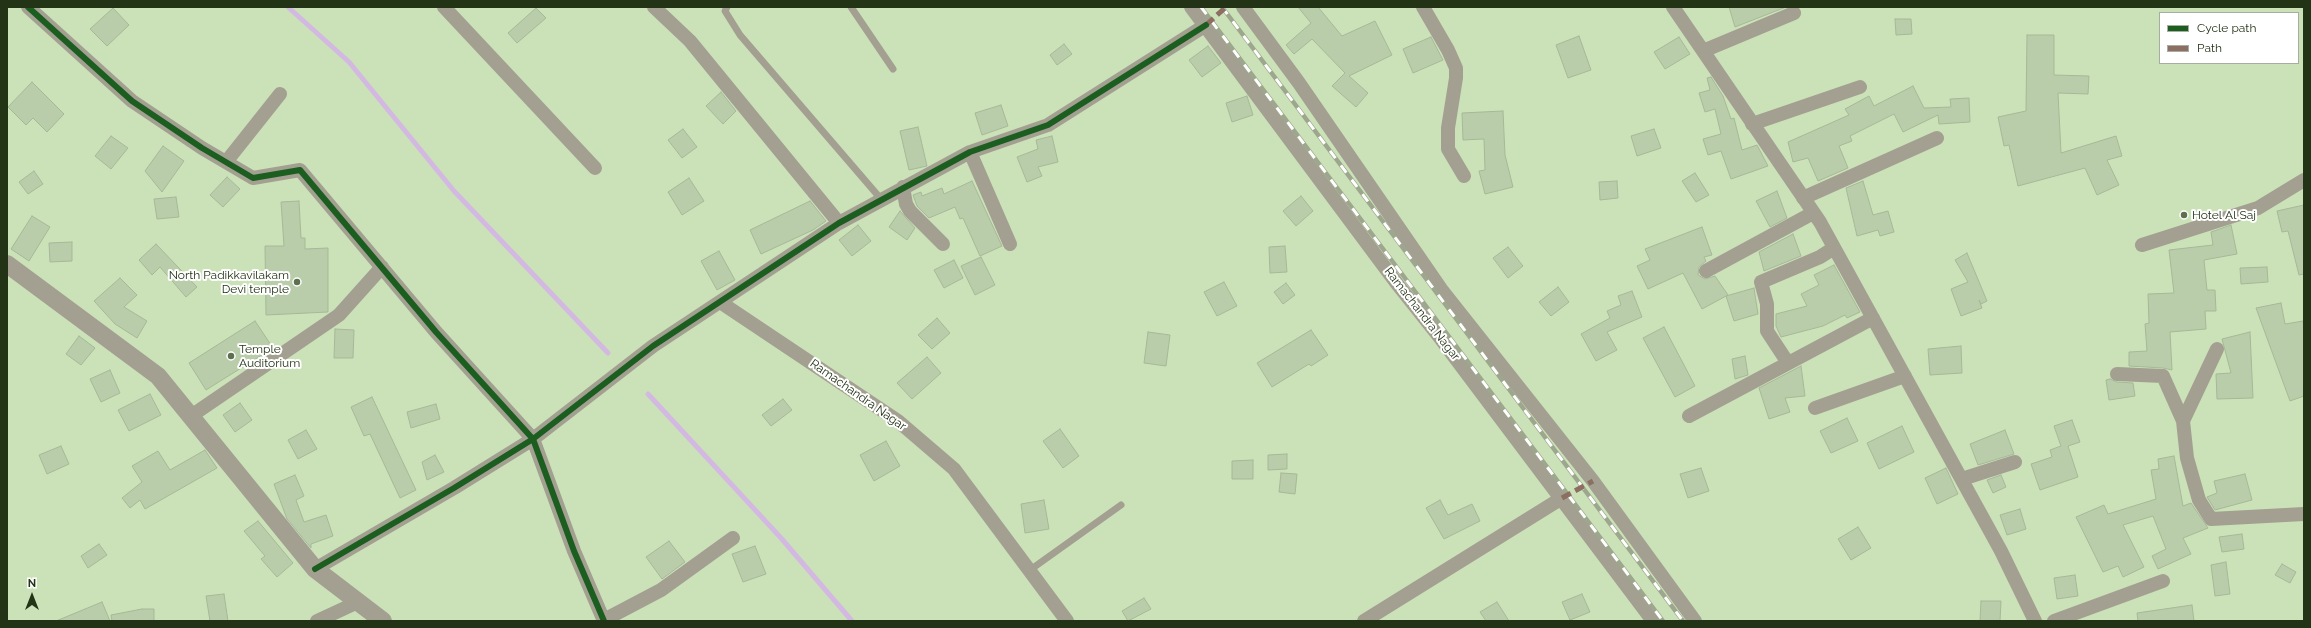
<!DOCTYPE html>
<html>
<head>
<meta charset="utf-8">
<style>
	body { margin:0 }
	#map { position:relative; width:2311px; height:628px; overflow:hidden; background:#cbe2b8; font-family:Raleway,sans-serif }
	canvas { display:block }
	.frame { position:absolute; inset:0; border:8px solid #233315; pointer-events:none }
	.legend { position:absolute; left:2159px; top:12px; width:140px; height:52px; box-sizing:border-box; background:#fff; border:1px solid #a7ada1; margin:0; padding:5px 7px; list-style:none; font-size:12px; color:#233315 }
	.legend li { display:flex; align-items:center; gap:8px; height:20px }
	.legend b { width:20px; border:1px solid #a7ada1 }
	.north { position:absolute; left:12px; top:576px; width:40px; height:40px; -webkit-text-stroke:3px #fff; paint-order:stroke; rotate:0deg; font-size:11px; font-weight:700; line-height:16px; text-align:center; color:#233315 }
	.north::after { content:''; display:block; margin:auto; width:14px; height:18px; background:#233315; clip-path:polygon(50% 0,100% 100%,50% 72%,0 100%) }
</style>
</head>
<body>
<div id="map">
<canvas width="2311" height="628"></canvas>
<div class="frame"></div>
<ul class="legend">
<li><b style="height:5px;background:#1b5e20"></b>Cycle path</li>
<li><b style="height:5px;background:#8d6e63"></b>Path</li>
</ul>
<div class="north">N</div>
</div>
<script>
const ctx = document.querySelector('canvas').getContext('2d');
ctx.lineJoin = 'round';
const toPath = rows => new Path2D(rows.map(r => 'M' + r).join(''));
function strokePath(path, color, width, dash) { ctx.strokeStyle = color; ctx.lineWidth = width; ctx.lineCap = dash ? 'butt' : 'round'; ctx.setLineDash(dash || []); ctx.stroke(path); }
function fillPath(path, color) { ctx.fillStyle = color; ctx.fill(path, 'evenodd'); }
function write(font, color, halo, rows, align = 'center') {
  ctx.font = font + ' Raleway,sans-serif'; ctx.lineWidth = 4; ctx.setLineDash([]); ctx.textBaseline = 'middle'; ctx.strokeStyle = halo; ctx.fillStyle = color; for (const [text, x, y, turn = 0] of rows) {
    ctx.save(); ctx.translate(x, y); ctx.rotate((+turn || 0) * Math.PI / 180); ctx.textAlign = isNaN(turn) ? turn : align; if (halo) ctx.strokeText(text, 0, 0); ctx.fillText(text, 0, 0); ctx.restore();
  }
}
const stream = toPath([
	[288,7,349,62,454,191,608,353],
	[648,394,781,538,852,621]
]);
const building = toPath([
	[1298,7,1318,7,1342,36,1375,21,1392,55,1349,76,1368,93,1356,107,1332,86,1345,73,1312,39,1294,54,1286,45,1311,23,1298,7],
	[1729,7,1786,7,1735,27,1729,7],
	[113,8,129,25,107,46,90,29,113,8],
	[536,8,546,18,517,43,508,33,536,8],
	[1895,19,1911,19,1912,34,1896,35,1895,19],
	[2027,35,2054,35,2054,75,2089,76,2088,94,2058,93,2061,153,2116,136,2122,156,2107,160,2119,185,2097,195,2085,168,2018,186,2009,145,2004,146,1998,117,2026,111,2027,35],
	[1579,36,1591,70,1568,78,1556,45,1579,36],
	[1431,37,1443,60,1413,73,1403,49,1431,37],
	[1679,37,1690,54,1665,69,1654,52,1679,37],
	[1064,44,1072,54,1057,65,1050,55,1064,44],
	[1208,46,1221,63,1202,77,1189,60,1208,46],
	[1711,77,1723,96,1731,119,1734,118,1742,150,1757,145,1768,166,1731,179,1721,151,1708,155,1703,139,1721,134,1715,109,1705,112,1699,93,1710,90,1707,78,1711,77],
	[32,82,64,114,47,132,33,118,26,125,8,107,32,82],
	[1913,86,1924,108,1951,107,1950,99,1969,98,1970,122,1939,124,1938,115,1903,132,1894,114,1850,136,1852,141,1839,146,1848,168,1818,181,1808,158,1793,162,1788,142,1849,115,1845,109,1869,96,1874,106,1913,86],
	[721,92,736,111,723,124,706,106,721,92],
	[1247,96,1253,115,1232,122,1226,103,1247,96],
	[1001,105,1008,126,982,135,975,113,1001,105],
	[1503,111,1505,155,1513,187,1485,194,1479,171,1485,170,1484,139,1463,140,1462,113,1503,111],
	[918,127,927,166,909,170,900,131,918,127],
	[683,129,697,147,682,158,668,140,683,129],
	[1654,129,1661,148,1637,156,1631,136,1654,129],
	[111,136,128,148,111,169,95,156,111,136],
	[1052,136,1058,162,1038,167,1042,176,1027,182,1017,157,1038,149,1036,140,1052,136],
	[163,146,184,161,162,192,145,171,163,146],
	[34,171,43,184,28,194,19,182,34,171],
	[1695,173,1709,195,1696,202,1682,181,1695,173],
	[227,177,240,189,223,207,210,195,227,177],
	[689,178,704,201,682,215,668,192,689,178],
	[972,181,1002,246,980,256,963,218,960,219,955,207,929,218,917,206,913,195,921,192,922,196,942,188,944,194,972,181],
	[1617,181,1618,198,1600,200,1599,182,1617,181],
	[1863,181,1873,215,1888,211,1894,232,1880,236,1878,230,1857,236,1846,188,1863,181],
	[1777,191,1787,218,1770,227,1756,201,1777,191],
	[1301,196,1313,211,1296,226,1283,211,1301,196],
	[176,197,179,217,157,219,154,199,176,197],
	[299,201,301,238,305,238,305,249,328,248,328,312,266,315,265,246,284,246,281,202,299,201],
	[810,201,826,221,813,230,761,254,750,230,810,201],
	[2304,205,2304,274,2299,275,2288,231,2282,232,2277,211,2304,205],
	[900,211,915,228,907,240,889,227,900,211],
	[32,216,50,227,29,261,11,249,32,216],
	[858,225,871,241,852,256,839,240,858,225],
	[2231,225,2237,254,2204,260,2207,290,2215,290,2216,311,2205,311,2206,329,2170,332,2172,370,2163,368,2129,366,2129,352,2147,351,2145,324,2149,323,2148,294,2174,293,2169,250,2213,245,2211,232,2231,225],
	[1702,227,1712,255,1704,257,1706,261,1699,267,1698,275,1705,279,1715,276,1728,295,1702,309,1683,273,1648,289,1637,266,1650,260,1645,249,1702,227],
	[1793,234,1801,256,1764,271,1759,252,1793,234],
	[72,242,72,261,50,262,49,243,72,242],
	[156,244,197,287,186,297,160,267,152,275,139,260,156,244],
	[1285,246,1287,272,1270,273,1269,247,1285,246],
	[1508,247,1523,266,1508,278,1493,258,1508,247],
	[719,251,735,280,717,290,701,261,719,251],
	[1967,253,1987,301,1981,304,1979,300,1982,308,1961,316,1951,289,1968,282,1955,260,1967,253],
	[981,257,995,285,975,295,961,266,981,257],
	[954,260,963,278,944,288,934,270,954,260],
	[1834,265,1860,312,1847,318,1845,315,1823,326,1781,337,1776,326,1776,314,1807,306,1801,294,1819,285,1814,275,1834,265],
	[2267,267,2268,282,2241,284,2240,268,2267,267],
	[120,278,137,295,124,307,147,321,137,338,115,324,94,301,120,278],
	[1224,282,1237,306,1217,316,1204,292,1224,282],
	[1286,283,1295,295,1283,304,1274,292,1286,283],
	[1558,287,1569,302,1551,316,1539,302,1558,287],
	[1754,288,1758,314,1734,321,1726,296,1754,288],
	[1632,291,1642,317,1607,332,1617,350,1596,361,1581,334,1610,318,1607,311,1621,305,1618,296,1632,291],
	[2281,303,2285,324,2303,321,2304,328,2304,396,2290,401,2256,308,2281,303],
	[937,318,950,333,932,349,918,335,937,318],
	[255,321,273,348,206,390,189,363,255,321],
	[1664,327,1695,386,1675,397,1643,338,1664,327],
	[335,329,354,330,353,358,334,358,335,329],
	[1311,330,1328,355,1311,366,1309,364,1272,387,1257,363,1311,330],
	[1148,332,1170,335,1166,366,1144,363,1148,332],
	[2250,332,2253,398,2217,399,2216,374,2231,373,2222,339,2250,332],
	[79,336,95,348,81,365,66,354,79,336],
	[1961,346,1962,373,1930,375,1928,349,1961,346],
	[1745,356,1748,375,1735,379,1732,359,1745,356],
	[927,357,941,373,912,399,897,383,927,357],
	[1801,366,1805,396,1785,398,1790,412,1769,419,1759,388,1801,366],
	[110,370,120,393,101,402,90,379,110,370],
	[2110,379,2117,382,2133,383,2135,396,2109,400,2106,380,2110,379],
	[150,394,161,415,129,431,118,410,150,394],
	[372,397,416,490,400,498,370,434,364,436,351,407,372,397],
	[783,399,792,410,771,426,762,415,783,399],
	[240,403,252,420,235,432,223,415,240,403],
	[436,404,440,419,411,428,407,412,436,404],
	[1847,418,1858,441,1831,453,1820,431,1847,418],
	[2072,420,2080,442,2068,446,2078,477,2040,490,2031,464,2052,457,2050,450,2061,446,2054,426,2072,420],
	[1902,426,1914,452,1879,469,1867,443,1902,426],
	[1060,429,1079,456,1063,468,1043,441,1060,429],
	[306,430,317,449,298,459,288,440,306,430],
	[2005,430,2014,454,1978,465,1970,444,2005,430],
	[886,441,900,466,874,481,860,455,886,441],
	[61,446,69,464,47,474,39,455,61,446],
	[205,450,217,468,145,509,140,500,130,508,122,498,142,482,132,466,158,451,170,470,205,450],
	[1287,454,1287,469,1268,470,1268,455,1287,454],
	[435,455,444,472,427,480,422,462,435,455],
	[2174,456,2183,506,2191,503,2208,528,2183,538,2191,554,2158,569,2152,556,2166,549,2153,516,2123,525,2144,567,2123,577,2118,566,2103,572,2076,517,2104,505,2108,514,2156,499,2151,470,2159,469,2158,459,2174,456],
	[1253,460,1253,479,1232,479,1232,461,1253,460],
	[1701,468,1709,491,1688,498,1680,474,1701,468],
	[1946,468,1958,494,1937,504,1925,478,1946,468],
	[1281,473,1297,474,1295,494,1279,492,1281,473],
	[2245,474,2252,500,2215,510,2207,497,2217,493,2214,481,2245,474],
	[295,475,304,496,296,500,304,522,326,515,333,536,311,544,311,548,287,519,274,484,295,475],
	[2001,475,2006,487,1993,493,1987,480,2001,475],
	[1044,500,1049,529,1025,533,1021,504,1044,500],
	[1440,500,1448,515,1472,504,1480,521,1444,539,1426,508,1440,500],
	[2020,509,2026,529,2007,535,2000,515,2020,509],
	[258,521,293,563,277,577,261,559,265,556,244,531,258,521],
	[1858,527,1871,548,1851,560,1838,539,1858,527],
	[2242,534,2244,549,2222,552,2219,537,2242,534],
	[669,541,685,562,662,579,646,557,669,541],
	[99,544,107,555,88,568,81,556,99,544],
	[755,546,766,574,743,582,732,554,755,546],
	[2226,562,2230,594,2215,596,2211,565,2226,562],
	[2282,564,2296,572,2290,583,2275,575,2282,564],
	[2075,575,2078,596,2057,599,2054,578,2075,575],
	[224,594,228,621,210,621,206,596,224,594],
	[1582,594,1590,612,1570,620,1562,602,1582,594],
	[1144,598,1151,609,1128,621,1122,611,1144,598],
	[1981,601,2001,601,2000,621,1980,621,1981,601],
	[102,602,110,621,56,621,102,602],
	[1497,602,1509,621,1486,621,1480,612,1497,602],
	[2192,605,2194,621,2138,621,2137,613,2192,605],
	[142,609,154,609,154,621,112,621,111,615,142,609]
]);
const service = toPath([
	[727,7,725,11,740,35,881,199],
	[851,7,893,69],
	[1030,570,1121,505]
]);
const minor = toPath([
	[28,7,132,101,202,148,253,178,300,170,436,332,533,439,574,551,604,621],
	[444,7,595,168],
	[654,7,690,41,839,223],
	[1191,7,1398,285,1441,339,1653,621],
	[1243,7,1299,83,1441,289,1593,481,1695,621],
	[1423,7,1448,50,1456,68,1456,78,1448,128,1448,149,1464,176],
	[1673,7,1820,222,2001,551,2035,621],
	[1703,51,1794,13],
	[1752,124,1860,87],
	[970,152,1010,244],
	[226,162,280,94],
	[903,187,906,204,910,211,943,244],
	[1803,198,1937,138],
	[2142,245,2258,208,2304,180],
	[1706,271,1813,213],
	[720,302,898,421,954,469,1067,621],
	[2217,349,2183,421,2187,458,2199,500,2211,519,2304,514],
	[1788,363,1767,331,1767,304,1761,282,1820,257,1834,248],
	[2117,374,2163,376,2183,421],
	[1815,408,1905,376],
	[191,416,339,315,382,267],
	[1689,416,1873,318],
	[1962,479,2015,462],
	[315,569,454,488,533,439,653,346,839,223,970,152,1048,125,1206,25],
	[604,620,661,590,733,538],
	[317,621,358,602],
	[1364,621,1562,498],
	[2054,621,2163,581]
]);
const tertiary = toPath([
	[7,264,158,376,315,569,383,621]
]);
const rail = toPath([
	[1201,7,1663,621],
	[1222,7,1683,621]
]);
const quiet = toPath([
	[1206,25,1226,7],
	[1562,498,1593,481]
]);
const cycleway = toPath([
	[28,7,132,101,202,148,253,178,300,170,436,332,533,439,574,551,604,621],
	[315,569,454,488,533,439,653,346,839,223,970,152,1048,125,1206,25]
]);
const markers = [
	[2184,215,4,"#5e704e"],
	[297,282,4,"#5e704e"],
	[231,356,4,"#5e704e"]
];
const poiNames = [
	["Hotel Al Saj",2192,215],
	["North Padikkavilakam",289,275,"right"],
	["Devi temple",289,289,"right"],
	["Temple",239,349],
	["Auditorium",239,363]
];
const streetNames = [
	["Ramachandra Nagar",1422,314,52],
	["Ramachandra Nagar",858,395,35]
];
strokePath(stream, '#d3b9e2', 5);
fillPath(building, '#bacdab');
strokePath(building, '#a6b897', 1);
strokePath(service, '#a3a091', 7);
strokePath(minor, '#a3a091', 14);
strokePath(tertiary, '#a3a091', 18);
strokePath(rail, '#9da78d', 4.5);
strokePath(rail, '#fff', 3, [9]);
strokePath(quiet, '#8d6e63', 5, [10, 5]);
strokePath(cycleway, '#1b5e20', 6);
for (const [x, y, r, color] of markers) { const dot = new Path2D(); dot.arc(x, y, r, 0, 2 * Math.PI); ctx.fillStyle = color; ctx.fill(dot); strokePath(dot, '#fff', 1.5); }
write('12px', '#233315', '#fff', poiNames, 'left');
write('12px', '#233315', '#fff', streetNames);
</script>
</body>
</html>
